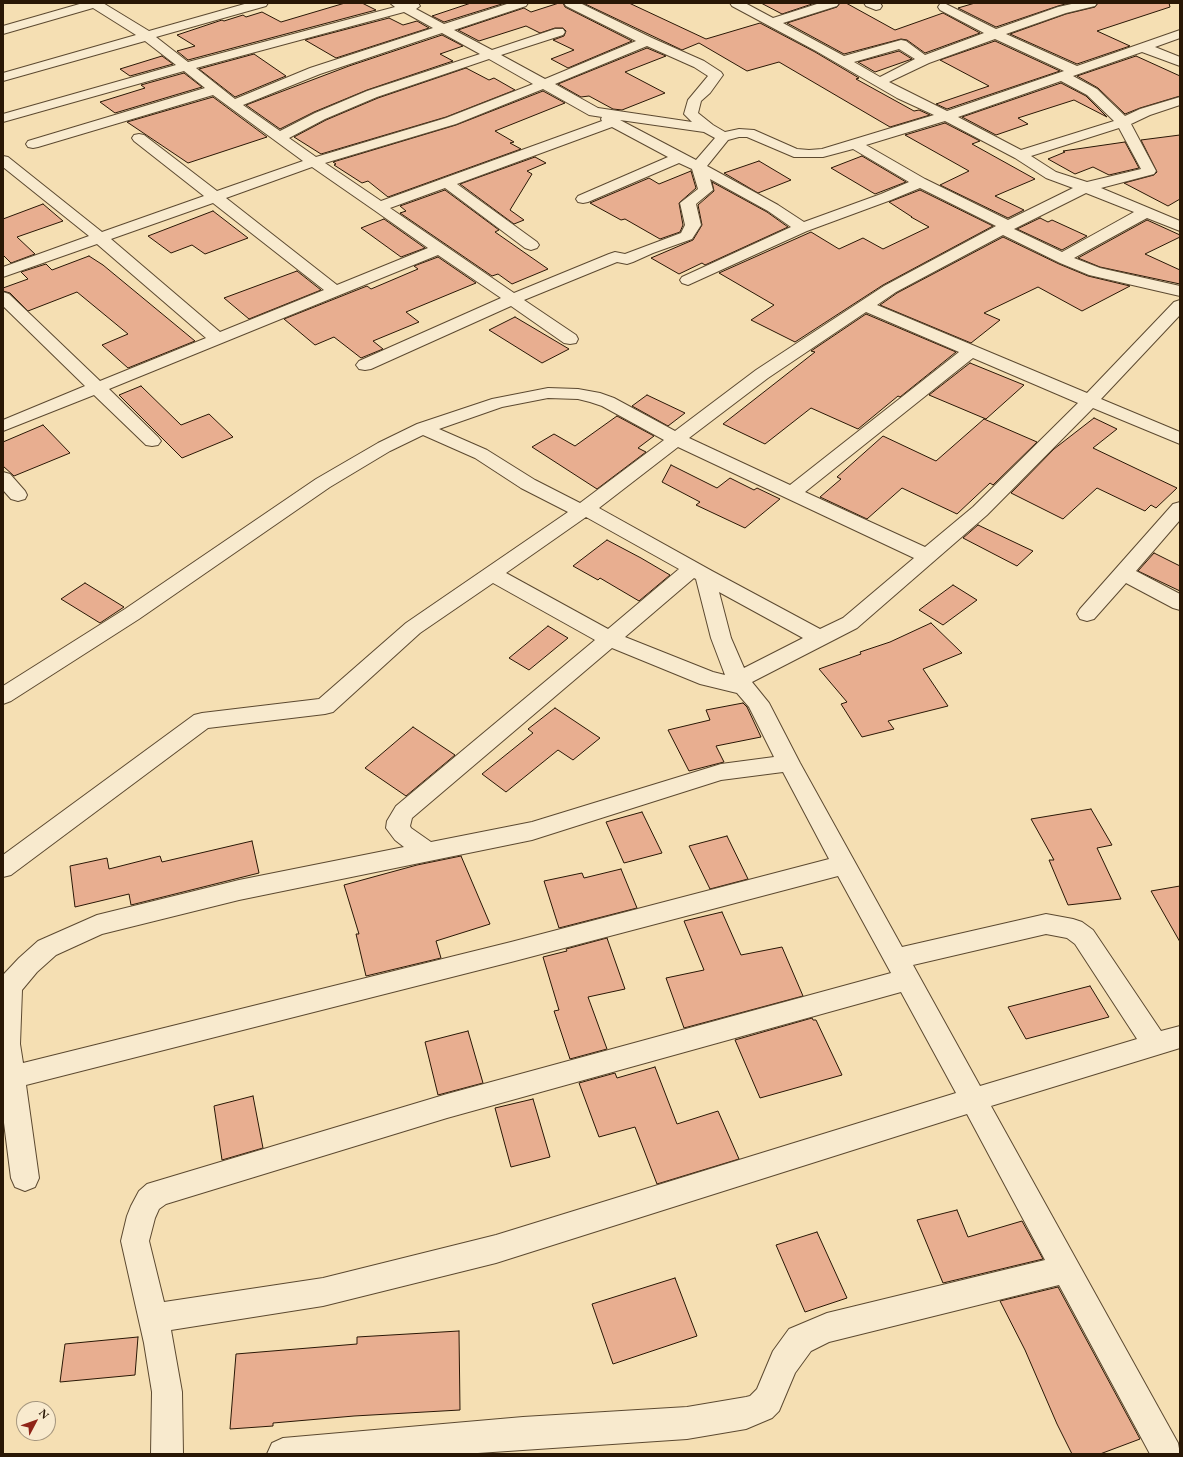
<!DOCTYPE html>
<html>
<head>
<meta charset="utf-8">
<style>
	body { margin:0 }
	#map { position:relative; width:1183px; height:1457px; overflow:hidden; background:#f5dfb3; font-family:"EB Garamond",serif }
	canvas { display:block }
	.frame { position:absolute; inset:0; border:4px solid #291705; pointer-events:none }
	.north { position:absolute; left:16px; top:1401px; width:40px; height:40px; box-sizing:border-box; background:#f8eace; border:1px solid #a5967e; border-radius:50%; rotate:49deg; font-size:11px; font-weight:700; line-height:16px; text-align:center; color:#291705 }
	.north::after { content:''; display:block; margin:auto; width:14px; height:18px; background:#8f2418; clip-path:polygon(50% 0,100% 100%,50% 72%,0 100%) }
</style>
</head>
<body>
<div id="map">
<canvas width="1183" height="1457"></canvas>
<div class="frame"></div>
<div class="north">N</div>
</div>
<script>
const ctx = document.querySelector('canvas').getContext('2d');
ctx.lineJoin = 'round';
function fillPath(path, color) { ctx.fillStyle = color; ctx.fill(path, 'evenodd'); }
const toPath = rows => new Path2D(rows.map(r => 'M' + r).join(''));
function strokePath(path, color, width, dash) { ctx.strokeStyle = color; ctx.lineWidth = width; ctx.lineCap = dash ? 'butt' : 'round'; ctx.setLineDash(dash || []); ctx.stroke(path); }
const building = toPath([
	[345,3,362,3,376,10,188,60,177,51,195,46,177,35,222,20,224,21,243,15,246,17,262,12,281,22,345,3],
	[471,3,505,3,444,22,432,16,471,3],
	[559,3,563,3,565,7,632,41,568,68,551,59,574,50,553,40,564,36,566,31,563,28,555,28,540,33,526,26,479,41,458,30,524,8,531,12,559,3],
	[583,3,629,3,706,39,760,23,815,52,859,78,856,79,914,111,919,110,930,115,890,127,779,62,747,71,699,43,682,50,583,3],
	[761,3,815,3,782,14,761,3],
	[840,3,846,3,895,30,943,13,980,33,925,53,907,40,901,39,844,54,787,23,837,7,840,3],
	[975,3,1069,3,1058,6,996,27,958,8,975,3],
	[1098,3,1169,3,1170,7,1097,31,1130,46,1077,64,1010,34,1066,14,1095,7,1098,3],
	[389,18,403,25,417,21,429,28,336,58,305,40,389,18],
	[442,35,463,46,440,54,453,61,367,90,314,112,280,129,246,105,349,66,442,35],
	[995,41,1060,71,947,109,936,104,989,86,940,60,995,41],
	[647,48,666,56,625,72,665,93,622,110,613,109,589,96,581,97,558,84,647,48],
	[899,51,912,59,875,72,858,62,899,51],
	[254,54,286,76,235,97,199,69,254,54],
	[162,56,173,64,130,76,120,69,162,56],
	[1136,56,1180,76,1180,96,1140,108,1125,114,1098,88,1077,76,1136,56],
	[466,68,489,80,494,78,515,90,446,117,321,154,294,137,326,120,378,98,466,68],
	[184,73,202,87,115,113,100,102,145,88,141,85,184,73],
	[1061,83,1086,96,1107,117,1074,100,1018,118,1028,124,996,135,962,117,1061,83],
	[543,91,565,103,495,131,514,142,510,143,521,149,388,197,368,181,362,183,334,165,336,164,333,162,456,125,543,91],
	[213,97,267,137,188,163,127,122,213,97],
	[945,123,980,141,972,144,1035,179,995,196,1024,210,1008,218,940,185,969,171,905,135,945,123],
	[1180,135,1180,199,1168,206,1124,183,1154,175,1157,172,1141,140,1180,135],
	[1125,142,1139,168,1109,175,1093,167,1075,174,1048,159,1065,152,1063,151,1125,142],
	[862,156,906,182,875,194,831,168,862,156],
	[535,157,546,163,527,171,532,174,510,210,524,220,514,224,460,184,535,157],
	[759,161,791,180,758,193,724,173,759,161],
	[691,171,696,188,679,203,683,225,680,232,660,239,625,219,621,220,590,203,649,178,659,184,691,171],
	[712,182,767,212,788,227,705,265,702,263,679,274,651,258,693,240,702,225,698,205,714,191,712,182],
	[445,190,499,230,495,232,548,269,512,284,498,274,492,276,400,213,406,211,400,206,445,190],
	[920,190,993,226,883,285,795,342,751,320,774,305,719,273,811,232,839,249,863,238,883,249,929,227,911,217,912,217,889,202,920,190],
	[43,204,63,221,17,237,35,254,11,263,3,255,3,219,43,204],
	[213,211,248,238,205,254,192,245,171,253,148,236,213,211],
	[1040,218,1048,222,1052,220,1087,236,1062,250,1017,229,1040,218],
	[384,219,425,248,401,257,361,228,384,219],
	[1147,220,1180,235,1180,237,1145,254,1180,270,1180,284,1100,267,1078,258,1147,220],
	[1003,237,1059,264,1088,276,1130,286,1082,311,1038,287,984,313,1000,320,971,343,880,305,897,293,1003,237],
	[89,256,103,265,195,341,128,368,102,345,128,334,77,292,28,311,10,293,3,291,3,288,28,279,21,272,46,264,52,270,89,256],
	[438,257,476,283,406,312,419,322,373,341,383,349,361,358,334,337,315,345,284,319,367,286,371,289,418,269,414,266,438,257],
	[297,271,321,290,249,319,224,298,297,271],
	[866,314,956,352,900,397,898,396,858,429,811,408,765,444,723,424,815,352,811,351,866,314],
	[515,317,569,349,542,363,489,330,515,317],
	[970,363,1024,385,986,419,929,395,970,363],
	[141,386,181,425,209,414,233,437,182,458,119,395,141,386],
	[647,395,685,413,668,426,632,406,647,395],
	[617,416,654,436,638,448,646,452,597,489,532,447,554,434,575,446,617,416],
	[1094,418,1117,429,1093,448,1177,488,1156,508,1151,505,1145,511,1097,488,1063,519,1011,493,1054,449,1094,418],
	[984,419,1037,442,993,485,990,483,957,514,902,488,867,519,820,497,841,479,837,477,883,436,936,461,984,419],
	[43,425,70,453,14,476,3,466,3,442,43,425],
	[671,465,717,488,730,478,754,490,757,488,780,499,745,528,696,505,700,502,662,482,671,465],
	[978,525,1033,551,1017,566,963,538,978,525],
	[607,540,641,558,670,575,639,601,600,578,598,580,573,566,607,540],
	[1154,553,1180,566,1180,591,1138,571,1154,553],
	[85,583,124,607,100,623,61,599,85,583],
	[953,585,977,600,943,625,919,610,953,585],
	[931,623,962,653,923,669,948,706,888,721,894,729,862,737,841,704,847,702,819,669,861,654,860,652,890,642,931,623],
	[548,626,568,638,529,670,509,658,548,626],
	[743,703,747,707,761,737,716,746,724,762,689,771,668,730,710,720,706,710,743,703],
	[555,708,600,738,573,760,558,750,506,792,482,774,533,733,528,729,555,708],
	[413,727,455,755,406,796,365,768,413,727],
	[1091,809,1112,845,1097,848,1121,899,1068,905,1049,860,1054,860,1031,819,1091,809],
	[642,812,662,853,624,863,606,822,642,812],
	[727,836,748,879,710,889,689,846,727,836],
	[252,841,259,873,131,905,129,894,75,907,70,866,107,858,109,869,160,856,162,862,252,841],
	[461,856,490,924,436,941,441,958,366,976,356,934,359,934,344,885,417,865,461,856],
	[621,869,637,908,559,928,544,881,582,873,584,878,621,869],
	[1180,886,1180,942,1151,891,1180,886],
	[722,912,741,955,782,947,803,996,684,1028,666,978,704,970,684,921,722,912],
	[607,938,625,989,588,997,607,1049,570,1059,554,1011,559,1010,543,957,567,951,566,949,607,938],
	[1090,986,1109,1017,1026,1039,1008,1007,1090,986],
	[812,1018,813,1020,816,1020,842,1075,760,1098,735,1040,812,1018],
	[468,1031,483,1083,438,1095,425,1042,468,1031],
	[655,1067,677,1124,718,1111,739,1159,657,1184,635,1127,599,1137,579,1083,615,1073,617,1078,655,1067],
	[253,1096,263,1148,222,1160,214,1106,253,1096],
	[533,1099,550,1157,511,1167,495,1108,533,1099],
	[957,1210,968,1237,1022,1221,1043,1259,943,1283,917,1220,957,1210],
	[817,1232,847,1298,805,1312,776,1245,817,1232],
	[675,1278,697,1336,613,1364,592,1304,675,1278],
	[1058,1287,1140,1439,1100,1454,1072,1454,1057,1424,1025,1350,1000,1301,1058,1287],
	[459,1331,460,1410,354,1416,273,1423,273,1426,230,1429,236,1354,357,1344,357,1337,459,1331],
	[138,1337,135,1375,60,1382,65,1344,138,1337]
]);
const minor = toPath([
	[83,3,103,3,149,31,248,3,268,3,266,6,156,37,188,62,395,7,390,3,418,3,420,6,416,9,444,24,510,3,528,3,526,6,454,30,492,50,555,29,563,29,565,32,563,35,501,55,545,79,636,41,566,6,564,3,580,3,652,38,704,61,721,72,723,75,710,93,701,101,698,113,713,125,725,132,739,129,754,130,797,149,809,150,822,149,934,115,897,98,816,51,732,6,730,3,745,3,773,18,820,3,839,3,837,6,783,23,844,56,901,40,906,41,925,55,984,33,940,10,938,7,940,4,944,3,996,29,1058,7,1076,3,1097,3,1095,6,1066,13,1006,34,1077,66,1180,30,1180,38,1155,47,1180,57,1180,66,1142,52,1073,76,1097,89,1125,116,1140,109,1180,97,1180,105,1150,115,1131,124,1156,171,1154,174,1101,188,1180,221,1180,231,1147,218,1074,258,1100,268,1180,286,1180,296,1089,275,1060,263,1003,235,896,292,877,305,1087,393,1174,302,1180,300,1180,315,1101,399,1180,432,1180,444,1093,408,987,515,857,628,752,682,769,703,800,763,902,947,1046,914,1073,919,1082,922,1093,930,1161,1031,1180,1026,1180,1048,991,1106,1178,1443,1180,1454,1150,1454,1059,1285,829,1342,811,1351,795,1373,779,1411,772,1418,746,1429,687,1439,463,1454,267,1454,272,1443,283,1438,523,1417,687,1407,746,1397,750,1396,757,1389,773,1351,789,1329,827,1313,1045,1260,967,1114,496,1263,323,1306,171,1330,182,1392,183,1454,151,1454,152,1392,144,1343,121,1241,127,1216,131,1206,139,1191,147,1184,447,1094,891,973,838,876,511,962,26,1085,39,1178,35,1187,25,1191,15,1187,11,1178,3,1115,3,975,19,958,38,941,97,915,239,880,404,847,395,840,386,828,387,821,396,806,595,640,493,583,420,633,333,712,325,714,208,728,11,875,3,877,3,855,194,715,202,713,319,699,406,623,568,512,521,488,475,458,423,435,390,451,330,487,139,619,11,701,3,704,3,686,125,609,316,479,378,443,417,424,492,399,548,388,578,389,600,393,614,398,675,431,756,370,884,286,996,226,920,188,891,200,807,231,688,285,682,283,680,280,682,277,791,227,768,211,710,179,713,190,696,204,701,225,692,239,653,253,633,262,627,264,617,262,524,300,576,335,578,339,576,343,570,344,564,343,511,306,371,369,365,370,359,369,356,365,359,361,501,298,438,255,109,389,158,437,161,441,158,445,152,446,146,445,94,395,3,431,3,420,85,386,3,306,3,292,9,294,100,381,206,338,97,244,3,277,3,267,89,236,3,167,3,156,8,157,102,232,204,196,134,141,132,138,134,135,139,134,144,135,217,191,303,161,213,95,38,147,33,148,28,147,26,144,28,141,205,88,184,71,3,122,3,114,176,65,145,41,3,81,3,73,136,35,93,8,3,34,3,26,83,3],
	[404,12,433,28,310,68,235,99,196,68,404,12],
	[442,33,480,54,367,91,315,113,280,131,243,105,320,74,442,33],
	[995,39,1064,71,947,111,889,82,929,63,995,39],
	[647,46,694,67,708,76,688,100,684,114,692,122,598,108,555,84,647,46],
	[899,49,915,59,880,77,854,62,899,49],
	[489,59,533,84,446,118,316,157,289,138,325,119,377,97,489,59],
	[1061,81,1087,95,1114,121,1021,150,958,117,1061,81],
	[543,89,589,115,602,117,601,119,602,121,381,201,325,163,456,124,543,89],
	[620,120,704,132,715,138,696,160,620,120],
	[945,121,1015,158,1046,178,1073,188,1008,220,925,179,866,145,945,121],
	[612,127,668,157,578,196,576,199,578,202,583,203,588,202,679,163,692,169,698,189,680,203,685,225,681,233,625,254,615,252,609,254,514,293,390,208,445,188,525,248,531,250,537,248,539,245,537,242,457,184,612,127],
	[1119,128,1141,169,1087,182,1056,172,1031,156,1119,128],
	[739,137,747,137,794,157,823,157,853,149,909,182,881,194,804,222,778,205,707,166,728,140,739,137],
	[312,167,374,210,428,248,337,285,226,198,312,167],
	[1086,193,1134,212,1062,252,1014,229,1086,193],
	[213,203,324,290,220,332,111,239,213,203],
	[866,312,959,352,790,485,689,438,768,378,866,312],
	[973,358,1078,403,973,507,925,547,805,492,973,358],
	[548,398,578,399,590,402,602,406,664,440,580,503,535,480,487,450,439,429,502,407,548,398],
	[678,447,914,558,843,618,820,629,712,571,599,508,678,447],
	[586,517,679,569,608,629,506,573,586,517],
	[694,578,696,579,711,638,725,675,713,672,625,637,694,578],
	[719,592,803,638,744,668,731,638,719,592],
	[612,648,700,684,737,693,749,707,774,757,721,764,532,822,431,842,411,828,410,826,412,818,612,648],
	[783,772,829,859,511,942,23,1063,20,1044,22,990,37,972,56,955,102,934,239,900,532,840,721,780,783,772],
	[1046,934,1067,938,1075,944,1137,1039,980,1086,913,965,1046,934],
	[901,992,956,1093,496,1235,323,1278,164,1302,149,1241,155,1218,159,1209,166,1204,447,1118,901,992],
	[864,3,880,3,882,6,880,9,876,10,866,6,864,3],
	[3,472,10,474,25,491,27,495,25,499,18,501,11,499,3,490,3,472],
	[1180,502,1180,520,1136,571,1180,594,1180,610,1173,608,1126,583,1094,619,1087,621,1080,619,1077,614,1080,609,1173,504,1180,502]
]);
fillPath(building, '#e8ae90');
strokePath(building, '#291705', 1);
strokePath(minor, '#5c4930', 2);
fillPath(minor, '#f8eace');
</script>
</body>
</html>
